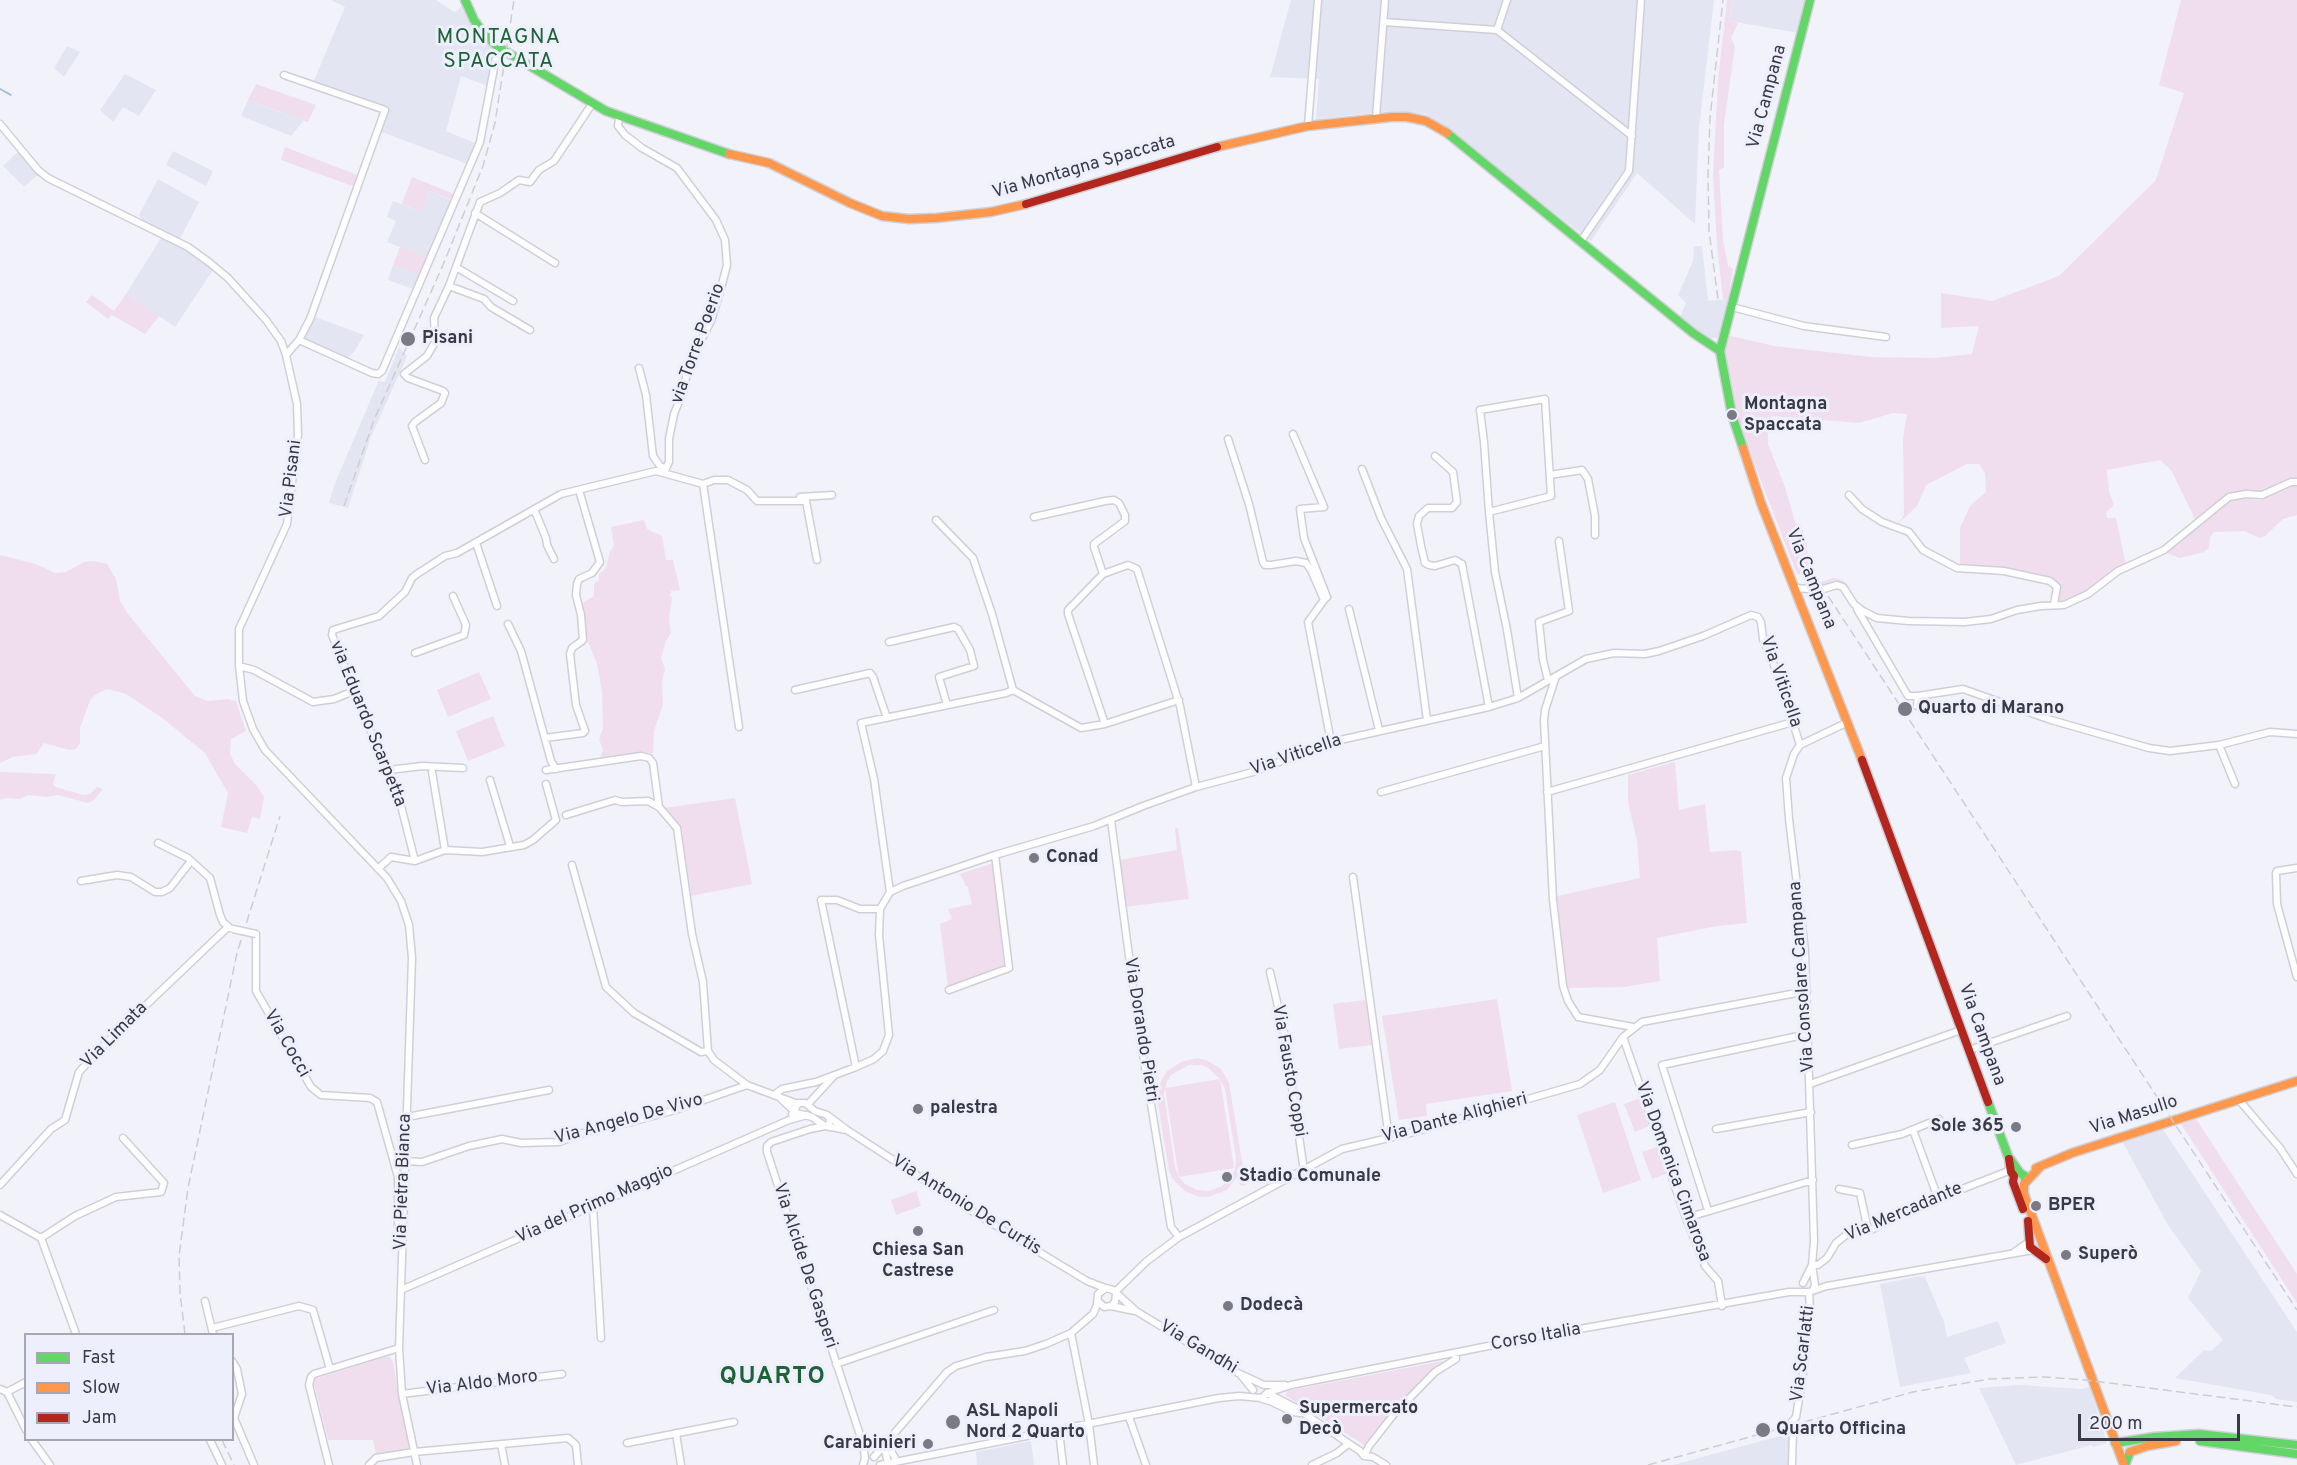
<!DOCTYPE html>
<html>
<head>
<meta charset="utf-8">
<style>
	body { margin:0 }
	#map { position:relative; width:2297px; height:1465px; overflow:hidden; background:#f2f2fa; font-family:Overpass,sans-serif }
	canvas { display:block }
	.legend { position:absolute; left:24px; top:1333px; width:210px; height:108px; box-sizing:border-box; background:#eeeffd; border:2px solid #a6a7b3; margin:0; padding:8px 10px; list-style:none; font-size:18px; color:#3a3a44 }
	.legend li { display:flex; align-items:center; gap:12px; height:30px }
	.legend b { width:30px; border:2px solid #a6a7b3 }
	.scale { position:absolute; left:2078px; top:1414px; width:162px; height:27px; box-sizing:border-box; border:3px solid #3a3a44; border-top:0; padding-left:8px; font-size:18px; line-height:21px; white-space:nowrap; color:#3a3a44; -webkit-text-stroke:4px #eeeffd; paint-order:stroke }
</style>
</head>
<body>
<div id="map">
<canvas width="2297" height="1465"></canvas>
<ul class="legend">
<li><b style="height:8px;background:#63d668"></b>Fast</li>
<li><b style="height:8px;background:#ff974d"></b>Slow</li>
<li><b style="height:8px;background:#b3261e"></b>Jam</li>
</ul>
<div class="scale">200 m</div>
</div>
<script>
const ctx = document.querySelector('canvas').getContext('2d');
ctx.lineJoin = 'round';
function fillPath(path, color) { ctx.fillStyle = color; ctx.fill(path, 'evenodd'); }
const toPath = rows => new Path2D(rows.map(r => 'M' + r).join(''));
function strokePath(path, color, width, dash) { ctx.strokeStyle = color; ctx.lineWidth = width; ctx.lineCap = dash ? 'butt' : 'round'; ctx.setLineDash(dash || []); ctx.stroke(path); }
function write(font, color, halo, rows, align = 'center') {
  ctx.font = font + ' Overpass,sans-serif'; ctx.lineWidth = 6; ctx.setLineDash([]); ctx.textBaseline = 'middle'; ctx.strokeStyle = halo; ctx.fillStyle = color; for (const [text, x, y, turn = 0] of rows) {
    ctx.save(); ctx.translate(x, y); ctx.rotate((+turn || 0) * Math.PI / 180); ctx.textAlign = isNaN(turn) ? turn : align; if (halo) ctx.strokeText(text, 0, 0); ctx.fillText(text, 0, 0); ctx.restore();
  }
}
const built = toPath([
	[331,0,436,0,454,12,457,11,463,4,495,48,488,86,461,76,446,131,477,144,470,165,379,131,386,113,313,83,345,7],
	[1291,0,1714,0,1699,128,1695,224,1637,173,1591,241,1426,114,1392,111,1316,119,1319,79,1270,77],
	[1732,0,1815,0,1805,34,1729,21],
	[67,46,80,52,64,77,54,68],
	[125,74,156,90,139,116,123,107,113,122,100,110],
	[248,100,277,111,304,120,291,136,241,116],
	[20,150,40,173,24,187,3,166],
	[173,151,213,171,206,186,166,165],
	[158,179,199,202,180,239,142,220,139,215],
	[429,191,458,203,434,260,387,242,396,221,387,217,393,201,422,212],
	[161,238,187,251,213,270,175,327,126,294],
	[1694,246,1702,246,1708,301,1728,299,1718,337,1716,338,1709,338,1680,317,1686,303,1678,295,1693,261],
	[393,265,422,276,416,290,388,280],
	[312,316,364,335,354,352,344,361,301,340],
	[399,347,407,356,371,437,348,508,329,503,334,486,379,380,385,382],
	[2162,1128,2297,1332,2297,1402,2276,1399,2271,1395,2175,1378,2204,1350,2211,1351,2223,1340,2188,1298,2201,1271,2168,1225,2122,1141],
	[1921,1276,1925,1277,1944,1322,1947,1337,1998,1321,2006,1343,1964,1358,1971,1373,1900,1387,1880,1284],
	[2020,1385,2081,1389,2090,1387,2107,1443,2093,1447,2092,1445,2016,1465,1979,1388],
	[1796,1428,1794,1465,1673,1465,1787,1434,1787,1431],
	[1031,1441,1034,1465,977,1465,976,1452]
]);
const green = toPath([
	[1727,0,1732,0,1729,21,1738,23,1731,38,1735,46,1724,124,1724,167,1719,170,1723,240,1728,266,1733,269,1728,299,1723,299,1717,246,1713,176,1718,80],
	[2181,0,2297,0,2297,480,2263,493,2231,493,2196,521,2171,470,2160,460,2107,470,2109,491,2114,505,2106,512,2107,518,2116,518,2126,565,2085,593,2065,603,2057,603,2059,588,2055,582,1962,567,1960,564,1960,528,1970,506,1986,492,1985,473,1979,464,1967,464,1926,485,1917,506,1898,524,1904,515,1903,438,1907,414,1893,413,1859,423,1773,416,1769,420,1768,426,1768,444,1785,487,1795,522,1800,526,1806,536,1809,571,1816,583,1834,578,1843,580,1851,589,1846,585,1834,582,1814,588,1803,575,1797,574,1742,432,1726,376,1723,352,1727,335,1774,346,1871,357,1934,358,1972,354,1979,326,1941,328,1941,293,1992,301,2059,276,2156,180,2184,93,2159,85],
	[256,84,316,105,308,122,248,100],
	[285,147,360,176,355,187,281,160],
	[412,177,454,194,455,194,450,199,429,191,422,212,402,204],
	[400,247,428,257,419,275,393,265],
	[126,294,159,316,145,334,112,315,108,319,86,302,92,295,114,311],
	[2291,486,2297,486,2297,515,2283,519,2265,536,2260,538,2244,531,2214,532,2210,537,2209,548,2204,552,2180,558,2166,553,2226,503,2238,498,2261,500],
	[644,520,647,529,662,536,666,560,673,560,680,590,671,591,670,596,672,597,669,618,671,633,666,641,661,658,665,669,662,681,663,704,654,731,653,753,600,759,603,750,599,739,603,728,602,691,597,664,587,639,581,604,594,596,594,584,599,580,599,574,606,568,610,551,614,546,611,527],
	[0,555,36,564,55,573,66,572,84,562,94,561,107,564,116,579,120,601,128,614,195,696,208,701,228,699,236,701,246,731,231,739,230,754,235,764,257,786,264,797,260,819,252,817,247,833,221,827,228,793,205,753,161,717,126,694,107,689,95,695,90,700,80,728,80,743,76,749,69,750,44,743,36,754,13,757,0,763],
	[479,672,491,699,448,717,437,690],
	[493,716,505,746,468,761,456,731],
	[1674,762,1675,763,1679,810,1705,804,1710,852,1737,850,1741,852,1747,923,1717,926,1657,938,1660,981,1624,987,1567,988,1557,896,1640,878,1637,841,1628,802,1628,775],
	[0,772,56,774,53,784,56,787,83,795,90,794,97,787,103,789,94,800,88,803,58,795,47,797,29,795,19,799,6,798,0,800],
	[735,798,752,884,691,896,682,829,664,808],
	[1175,828,1178,828,1189,899,1125,907,1119,860,1177,850],
	[990,864,993,865,1004,968,948,987,940,924,952,919,948,909,972,904,968,887,966,886,960,874],
	[1497,999,1512,1091,1426,1104,1427,1116,1399,1120,1382,1016],
	[1366,1000,1372,1045,1339,1049,1333,1004],
	[1197,1058,1206,1060,1221,1069,1229,1083,1246,1185,1240,1186,1238,1176,1227,1190,1208,1197,1199,1197,1185,1191,1172,1178,1169,1171,1157,1098,1159,1085,1167,1071,1181,1062],
	[1189,1065,1201,1065,1207,1067,1220,1079,1165,1088,1179,1177,1175,1167,1164,1094,1167,1081,1171,1075],
	[1220,1079,1225,1089,1236,1157,1235,1169,1230,1179,1222,1186,1210,1191,1197,1190,1185,1184,1179,1177,1234,1168],
	[1640,1098,1649,1126,1635,1132,1624,1104],
	[1615,1102,1641,1180,1603,1193,1577,1115],
	[2196,1119,2297,1274,2297,1303,2181,1124],
	[1657,1147,1666,1174,1652,1179,1642,1152],
	[916,1191,921,1206,896,1215,891,1200],
	[385,1357,390,1357,393,1362,409,1449,376,1454,373,1440,328,1440,314,1384,315,1379],
	[1443,1361,1445,1363,1366,1446,1286,1396,1287,1391]
]);
const stream = toPath([
	[0,89,11,95]
]);
const street = toPath([
	[1384,22,1497,30,1507,0],
	[1497,30,1632,136],
	[284,75,385,110,310,319,299,340],
	[619,117,618,126,625,135,642,148,677,168,716,220,725,240,727,265,720,292,711,321,688,366,684,389,674,414,669,439,669,462,664,472],
	[1376,118,1385,0],
	[0,124,38,170,48,178,188,247,210,263,228,278,266,320,281,341,286,355,297,404,298,435,295,457,287,524,239,629,239,666,243,701,253,729,265,750,387,878,401,901,409,925,412,958,399,1348,402,1394,417,1465],
	[1308,126,1318,0],
	[475,213,555,263],
	[1581,241,1629,171,1641,0],
	[456,267,513,301],
	[449,286,484,299,491,307,530,330],
	[1732,307,1804,326,1886,337],
	[286,355,299,340,372,373,378,374,382,371,480,142,498,47],
	[639,368,646,395,653,456,660,466,666,469],
	[1293,434,1324,507,1300,509,1304,538,1327,597,1324,600],
	[1228,439,1249,504,1263,562,1265,565,1271,565,1296,561,1306,563,1311,570,1324,600,1308,622,1331,742],
	[1435,456,1453,472,1457,502,1452,508,1428,508,1419,516,1417,524,1421,546,1425,563,1429,565,1435,566,1455,560,1462,564,1489,707],
	[425,460,412,426,415,422,441,403,445,393,443,391,408,378,404,374,427,356,435,342,434,318,449,286,480,202,500,193,519,180,530,182,539,170,554,161,592,104],
	[1362,469,1381,518,1407,569,1427,720],
	[1550,475,1582,470,1588,479,1595,516,1595,535],
	[703,484,739,727],
	[1849,495,1862,509,1882,522,1909,532,1923,550,1957,568,2004,571,2050,581,2057,587,2054,604],
	[800,497,832,495],
	[534,509,546,538,547,545,554,559],
	[1489,512,1551,496,1545,399,1480,410,1484,442,1489,512,1495,572,1507,630,1518,698],
	[1034,517,1105,501,1114,500,1119,503,1125,515,1125,521,1094,544,1094,547,1103,574],
	[936,520,973,558,992,614,1013,690,1081,728,1105,724,1068,614,1068,610,1103,574,1128,565,1137,569,1180,706,1196,787],
	[476,543,497,606],
	[1796,588,1820,590,1837,585,1843,587,1854,604,1863,611,1877,618,1908,621,1965,622,1991,619,2017,610,2041,606,2064,605,2088,594,2118,571,2164,550,2229,497,2246,494,2262,495,2291,482,2297,482],
	[1349,609,1379,730],
	[1857,609,1908,696,1918,696,1917,706],
	[508,624,521,651,551,761,556,769],
	[889,642,954,627,958,629,970,650,974,666,939,677,947,705],
	[415,653,464,635,466,625,453,596],
	[239,666,254,670,313,702,334,699,354,691],
	[1556,676,1545,710,1544,721,1553,900,1563,986,1568,1001,1578,1017,1633,1027],
	[1548,680,1543,660,1539,622,1569,611,1559,541],
	[795,690,870,673,873,677,887,718],
	[1918,696,1963,689,2051,720,2149,748,2170,751,2219,745,2235,784],
	[1105,724,1179,700],
	[545,738,583,733,585,731,576,705,570,654,572,648,583,640,581,615,576,595,577,584,579,579,592,573,600,562,579,490],
	[2219,745,2270,732,2297,734],
	[389,770,422,766,463,768],
	[546,770,641,756,649,758,653,763,659,807,677,828,692,934,703,982,708,1051,714,1060,747,1085,798,1104],
	[432,772,445,850],
	[490,780,510,846],
	[1381,792,1545,746],
	[1547,792,1793,722],
	[566,815,615,800,622,802,648,801,659,807],
	[1111,820,1138,1024,1171,1227,1179,1237],
	[158,843,188,858,210,878,220,915,223,922,230,928],
	[415,861,445,850,482,852,524,845,533,840,556,820,546,784],
	[572,865,606,987,634,1013,701,1052,708,1051],
	[379,868,391,857,415,861,396,786,377,747,332,635,333,630,379,616,405,592,412,578,417,574,445,556,457,553,561,494,656,471,703,484,714,480,728,480,747,490,757,501,806,501,817,560],
	[2297,868,2277,871,2276,873,2277,904,2297,977],
	[1353,877,1389,1138],
	[81,881,117,875,131,877,155,892,162,892,170,888,191,861],
	[890,892,874,779,861,723,1006,693,1013,690],
	[256,934,256,991,311,1087,321,1095,370,1098,377,1102,398,1177,398,1226],
	[1270,972,1284,1032,1304,1171],
	[949,990,1009,968,995,855],
	[1623,1037,1686,1218,1705,1266,1718,1281,1722,1306],
	[1969,1050,2067,1016],
	[856,1067,821,900,837,900,860,909,880,909],
	[1810,1084,1961,1030],
	[774,1095,782,1089,816,1082,856,1067,874,1059,883,1051,889,1035,879,935,880,909,890,892,903,886,995,855,1094,826,1143,806,1196,787,1253,772,1331,742,1489,707,1518,698,1586,659,1614,653,1645,654,1659,651,1703,636,1751,615,1758,617,1761,622,1763,639,1778,675,1800,745],
	[780,1098,794,1111,792,1114],
	[2239,1100,2280,1148,2297,1174],
	[799,1103,805,1103,815,1111,827,1115,830,1119,829,1125,825,1126,812,1117,796,1113,795,1108,799,1103],
	[808,1104,833,1077],
	[827,1115,847,1130,975,1213,1087,1281,1105,1288],
	[407,1117,549,1090],
	[1716,1129,1811,1112],
	[847,1130,825,1126,810,1129,771,1142,767,1146,767,1152,863,1444,865,1458,863,1465],
	[1913,1130,1938,1198],
	[1852,1145,1902,1134,1939,1119],
	[405,1161,422,1162,469,1146,502,1139,521,1143,559,1142,594,1129,631,1122,675,1110,747,1085],
	[0,1185,51,1129,65,1120,79,1072,102,1047,228,927],
	[1839,1189,1860,1193,1868,1230],
	[593,1206,601,1338],
	[1707,1207,1662,1065,1808,1034],
	[0,1215,41,1238],
	[1686,1218,1813,1180],
	[2013,1253,2029,1242],
	[1812,1265,1818,1265,1827,1258,1836,1243,1846,1235,1873,1229,1913,1208,2006,1172,2010,1168],
	[1803,1283,1812,1265],
	[401,1290,789,1120,807,1115],
	[1813,1290,1815,1285,1812,1265,1814,1241,1805,951,1789,819,1786,778,1794,754,1800,745,1848,722],
	[1115,1292,1147,1261,1179,1237,1342,1149,1414,1132,1580,1084,1600,1070,1623,1037,1642,1022,1807,991],
	[205,1301,213,1334],
	[1098,1301,1104,1307,1111,1306,1115,1302,1116,1294],
	[1111,1306,1135,1311],
	[212,1328,299,1306,313,1310,330,1369],
	[1071,1333,1089,1424,1094,1465],
	[76,1334,41,1238,75,1216,116,1197,161,1192,164,1183,123,1138],
	[232,1361,237,1369,242,1394,234,1418,254,1465],
	[836,1364,994,1310],
	[1240,1374,1253,1390],
	[0,1389,7,1392,26,1430],
	[7,1392,26,1382],
	[1267,1393,1296,1408,1360,1451,1364,1456,1373,1457,1386,1465],
	[402,1394,562,1374],
	[1262,1399,1270,1401,1293,1412,1300,1413],
	[1129,1417,1146,1465],
	[1791,1423,1796,1417,1802,1380,1810,1310,1809,1292],
	[1059,1431,1063,1465],
	[676,1433,681,1465],
	[32,1440,50,1465],
	[210,1440,222,1465],
	[890,1440,892,1453,897,1461],
	[627,1443,734,1422],
	[501,1444,505,1465],
	[884,1446,888,1463],
	[1364,1456,1369,1446,1394,1414,1435,1372,1456,1359,1455,1353],
	[874,1457,947,1372,956,1366,986,1357,1025,1351,1046,1344,1071,1333,1093,1314,1097,1305,1098,1294,1106,1288,1113,1290,1136,1311,1238,1373,1264,1385,1285,1385],
	[329,1465,309,1385,311,1377,314,1374,399,1348],
	[369,1465,376,1458,414,1452,568,1438,576,1445,578,1465],
	[880,1465,1219,1398,1239,1396,1262,1398,1267,1393,1291,1385,1534,1337,1789,1292,1809,1292,1827,1286,2033,1250],
	[1312,1465,1337,1453,1348,1444],
	[1792,1465,1793,1430]
]);
const fast = toPath([
	[465,0,474,20,484,34,498,47,606,111,729,154],
	[1447,133,1693,333,1720,351],
	[1743,448,1732,415,1720,351,1810,0],
	[1988,1102,2008,1156,2020,1173,2025,1176,2025,1183],
	[2200,1441,2297,1454],
	[2115,1443,2154,1437,2199,1434,2297,1445],
	[2125,1465,2130,1452]
]);
const slow = toPath([
	[1217,147,1308,126,1392,117,1407,117,1426,121,1447,133],
	[729,154,769,163,850,203,882,216,909,219,936,218,991,212,1026,204],
	[1743,448,1761,503,1862,760],
	[2040,1167,2024,1184,2024,1194,2124,1465],
	[2036,1168,2072,1153,2297,1081],
	[2130,1452,2147,1446,2176,1441]
]);
const jam = toPath([
	[1026,204,1217,147],
	[1862,760,1988,1102],
	[2009,1159,2011,1172,2014,1176,2013,1182,2023,1209],
	[2028,1221,2030,1247,2046,1259]
]);
const rail = toPath([
	[1718,299,1709,231,1708,175,1710,118,1723,0],
	[344,506,374,420,443,265,483,166,495,123,514,0],
	[1828,596,2297,1310],
	[185,1334,180,1293,179,1256,188,1188,237,953,280,816],
	[222,1440,234,1465],
	[1648,1465,1913,1392,1990,1379,2045,1377,2086,1380,2297,1407]
]);
const streetBridge = toPath([
	[233,929,256,934]
]);
const markers = [
	[408,339,8,"#7a7a84"],
	[1732,415,6,"#7a7a84"],
	[1905,709,8,"#7a7a84"],
	[1034,858,6,"#7a7a84"],
	[918,1109,6,"#7a7a84"],
	[2016,1127,6,"#7a7a84"],
	[1227,1177,6,"#7a7a84"],
	[2036,1206,6,"#7a7a84"],
	[918,1231,6,"#7a7a84"],
	[2066,1255,6,"#7a7a84"],
	[1228,1306,6,"#7a7a84"],
	[1287,1419,6,"#7a7a84"],
	[953,1422,8,"#7a7a84"],
	[1763,1430,8,"#7a7a84"],
	[928,1444,6,"#7a7a84"]
];
const streetNames = [
	["Via Campana",1768,97,-75],
	["Via Montagna Spaccata",1084,168,-16],
	["via Torre Poerio",699,344,-70],
	["Via Pisani",292,479,-83],
	["Via Campana",1810,579,68],
	["Via Viticella",1780,682,71],
	["via Eduardo Scarpetta",367,724,68],
	["Via Viticella",1296,756,-19],
	["Via Consolare Campana",1803,977,-94],
	["Via Dorando Pietri",1140,1030,81],
	["Via Campana",1981,1035,70],
	["Via Limata",115,1036,-45],
	["Via Cocci",286,1044,60],
	["Via Fausto Coppi",1288,1071,80],
	["Via Masullo",2134,1116,-18],
	["Via Dante Alighieri",1455,1119,-15],
	["Via Angelo De Vivo",629,1120,-15],
	["Via Domenica Cimarosa",1672,1172,70],
	["Via Pietra Bianca",404,1182,-88],
	["Via del Primo Maggio",595,1205,-24],
	["Via Antonio De Curtis",966,1206,32],
	["Via Mercadante",1904,1213,-23],
	["Via Alcide De Gasperi",804,1266,72],
	["Corso Italia",1536,1338,-10],
	["Via Gandhi",1198,1348,31],
	["Via Scarlatti",1804,1354,-83],
	["Via Aldo Moro",482,1384,-7]
];
const poiNames = [
	["Pisani",422,339],
	["Montagna",1744,405],
	["Spaccata",1744,426],
	["Quarto di Marano",1918,709],
	["Conad",1046,858],
	["palestra",930,1109],
	["Sole 365",2004,1127,"right"],
	["Stadio Comunale",1239,1177],
	["BPER",2048,1206],
	["Chiesa San",918,1251,"center"],
	["Castrese",918,1272,"center"],
	["Superò",2078,1255],
	["Dodecà",1240,1306],
	["Supermercato",1299,1409],
	["Decò",1299,1430],
	["ASL Napoli",966,1412],
	["Nord 2 Quarto",966,1433],
	["Quarto Officina",1776,1430],
	["Carabinieri",916,1444,"right"]
];
const quarterNames = [
	["MONTAGNA",499,39],
	["SPACCATA",499,63]
];
const districtNames = [
	["QUARTO",773,1378]
];
fillPath(built, '#e4e5f3');
fillPath(green, '#f0deee');
strokePath(stream, '#91b9cf', 1.5);
strokePath(street, '#cfcfd7', 9);
strokePath(fast, '#cfcfd7', 11);
strokePath(slow, '#cfcfd7', 11);
strokePath(jam, '#cfcfd7', 11);
strokePath(street, '#fdfdfe', 6);
strokePath(fast, '#63d668', 8);
strokePath(slow, '#ff974d', 8);
strokePath(jam, '#b3261e', 8);
strokePath(rail, '#cdcdd0', 1.5, [9, 4.5]);
strokePath(streetBridge, '#cfcfd7', 9, []);
strokePath(streetBridge, '#fdfdfe', 6);
for (const [x, y, r, color] of markers) { const dot = new Path2D(); dot.arc(x, y, r, 0, 2 * Math.PI); ctx.fillStyle = color; ctx.fill(dot); strokePath(dot, '#eeeffd', 2); }
write('18px', '#3a3a44', '#eeeffd', streetNames);
write('bold 18px', '#3a3a44', '#eeeffd', poiNames, 'left');
ctx.letterSpacing = '1.5px';
write('21px', '#1d6337', '#eeeffd', quarterNames);
ctx.letterSpacing = '0px';
ctx.letterSpacing = '1.5px';
write('bold 24px', '#1d6337', '#eeeffd', districtNames);
ctx.letterSpacing = '0px';
</script>
</body>
</html>
